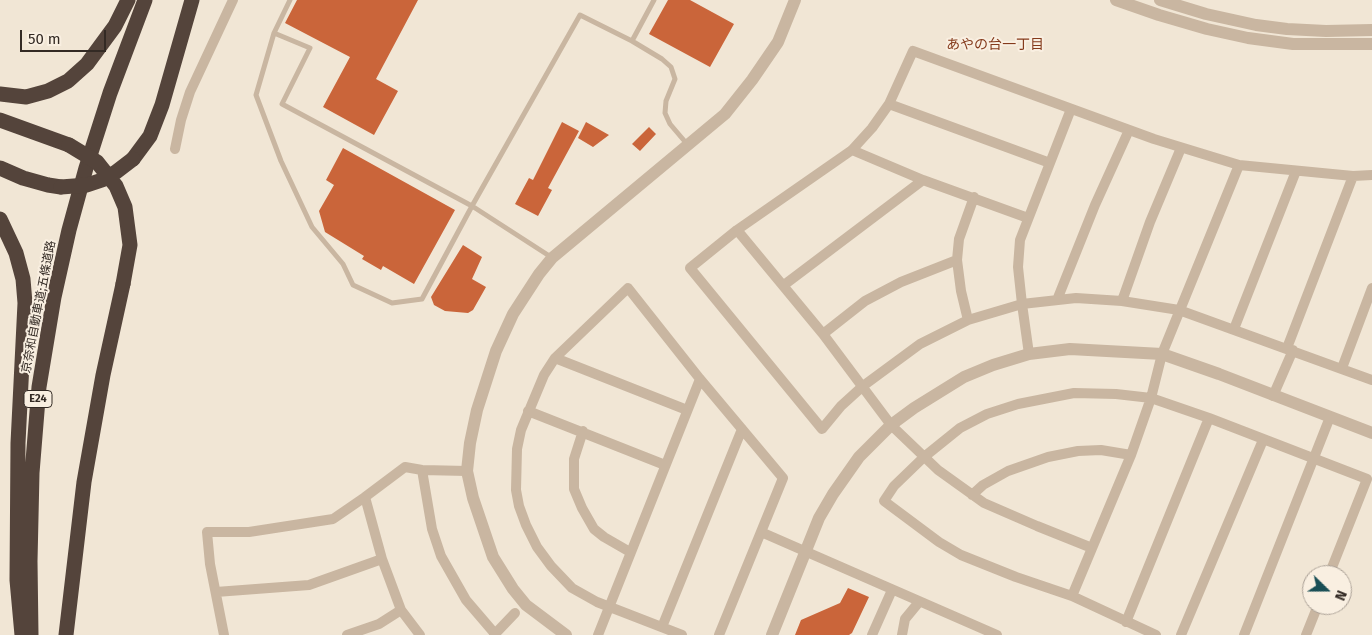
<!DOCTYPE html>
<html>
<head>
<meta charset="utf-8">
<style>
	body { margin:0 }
	#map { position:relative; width:1372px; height:635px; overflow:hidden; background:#f1e6d5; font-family:"Fira Sans",sans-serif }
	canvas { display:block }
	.north { position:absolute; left:1302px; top:565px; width:50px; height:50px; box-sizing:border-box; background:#f9efe1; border:1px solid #aaa095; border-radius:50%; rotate:112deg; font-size:14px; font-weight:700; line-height:20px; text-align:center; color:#332a24 }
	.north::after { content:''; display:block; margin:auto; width:18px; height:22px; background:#194e55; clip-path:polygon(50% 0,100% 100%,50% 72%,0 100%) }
	.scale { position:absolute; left:20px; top:30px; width:86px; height:22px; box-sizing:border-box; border:2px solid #332a24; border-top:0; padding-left:6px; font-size:15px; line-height:18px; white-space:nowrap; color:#332a24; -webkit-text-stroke:4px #f9efe1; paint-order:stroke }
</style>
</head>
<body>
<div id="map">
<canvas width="1372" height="635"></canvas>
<div class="north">N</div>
<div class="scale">50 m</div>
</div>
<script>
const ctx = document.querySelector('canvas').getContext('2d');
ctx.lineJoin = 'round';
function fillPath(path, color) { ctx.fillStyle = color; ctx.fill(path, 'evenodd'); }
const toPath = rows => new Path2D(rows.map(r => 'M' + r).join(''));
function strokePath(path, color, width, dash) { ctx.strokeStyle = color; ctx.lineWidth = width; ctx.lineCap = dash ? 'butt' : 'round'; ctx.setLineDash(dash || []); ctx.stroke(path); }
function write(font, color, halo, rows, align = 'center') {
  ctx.font = font + ' "Fira Sans","Noto Sans JP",sans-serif'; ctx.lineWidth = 4; ctx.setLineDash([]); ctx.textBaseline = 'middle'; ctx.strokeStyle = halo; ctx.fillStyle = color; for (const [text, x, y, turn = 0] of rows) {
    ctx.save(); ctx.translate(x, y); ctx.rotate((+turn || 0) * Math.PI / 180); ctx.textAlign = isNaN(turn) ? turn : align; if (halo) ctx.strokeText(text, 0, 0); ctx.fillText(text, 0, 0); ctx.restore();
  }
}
const building = toPath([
	[297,0,418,0,376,79,398,91,374,135,323,107,350,57,285,23],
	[668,0,690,0,734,24,710,67,649,34],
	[562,122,579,131,548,188,552,190,538,216,515,204,529,178,533,180],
	[586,122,609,135,593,147,578,138],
	[649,127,656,134,640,151,632,144],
	[343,148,455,210,414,284,383,266,381,270,362,259,364,256,325,232,319,211,334,185,326,180],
	[463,245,482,257,472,279,486,287,473,310,468,313,445,311,434,305,431,297],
	[848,588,869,597,852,633,849,635,795,635,801,620,840,603]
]);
const service = toPath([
	[290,0,274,33,256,95,281,161,312,227,343,264,353,285,392,303,422,299,472,206,580,15,632,41],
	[654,0,632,41,662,59,671,67,675,79,666,101,665,113,670,124,687,144],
	[274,33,310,48,282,104,472,206,551,257]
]);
const minor = toPath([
	[889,104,1050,163],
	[175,149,181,120,190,92,233,0],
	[852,150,923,180,1028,218],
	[1372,175,1353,176,1239,165,1154,139,913,51,889,104,872,128,852,150,737,230,690,268,822,429,841,406,863,386,920,344,968,320,1022,304,1076,298,1122,301,1179,310,1372,380],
	[737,230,823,334,891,425,938,470,984,503,1037,526,1092,548],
	[784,285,923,180],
	[1057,300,1095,205,1129,130],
	[1122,301,1150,222,1181,148],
	[968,320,961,291,957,260,959,239,974,197],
	[1234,329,1296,171],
	[823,334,865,301,901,282,957,260],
	[1287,348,1353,176],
	[1029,354,1022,304,1018,267,1020,240,1071,109],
	[555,358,687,410],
	[1342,368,1372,288],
	[1273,396,1293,350],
	[528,411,665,465],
	[583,431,574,459,574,489,582,508,594,529,604,537,630,552],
	[422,470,432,529,441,556,466,600,496,635],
	[972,495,983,485,1008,471,1048,457,1078,451,1101,450,1131,455],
	[365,497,382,559,401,610,420,635],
	[761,532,997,635],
	[216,592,309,585,382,559],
	[1072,596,1131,455,1151,398,1162,354,1239,165],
	[1126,622,1209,418],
	[662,627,742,429],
	[224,635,210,564,207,532,249,532,333,519,365,497,405,467,422,470,467,471],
	[347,635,379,624,401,610],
	[494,635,515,613],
	[598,635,700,379],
	[682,635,597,602,572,588,551,566,537,547,526,525,519,506,516,490,517,449,521,430,544,375,555,358,628,288,700,379,783,478,719,635],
	[872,635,892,590],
	[902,635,905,619,919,602],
	[1156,635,1072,596,1016,577,961,555,939,542,884,501,894,486,924,457,960,428,987,414,1018,404,1074,393,1116,394,1151,398,1209,418,1367,479,1329,575],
	[1181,635,1263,440],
	[1244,635,1330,417],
	[1306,635,1318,605]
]);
const tertiary = toPath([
	[1116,0,1159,15,1207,29,1248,38,1293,44,1372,44],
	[1160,0,1206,14,1256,25,1287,29,1326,31,1372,30],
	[566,635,526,605,513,589,493,557,473,498,467,471,470,443,477,410,496,351,513,314,539,274,552,258,725,114,752,80,778,42,795,0],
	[772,635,819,518,833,494,859,457,891,425,914,408,964,377,993,365,1029,354,1070,349,1162,354,1219,374,1372,433]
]);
const motorway = toPath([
	[0,94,26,97,48,91,68,81,87,64,115,26,128,0],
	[0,120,69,145],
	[133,159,150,136,162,105,192,0],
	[0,168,23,178,48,185,61,187],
	[0,219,16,253,23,279,25,303,18,443,17,580,22,635],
	[31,635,30,561,32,473,39,387,54,297,69,230,86,168,110,93,145,0],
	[66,635,84,482,103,375,123,284]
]);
const motorwayBridge = toPath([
	[69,145,97,162,116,186,125,207,130,245,123,284],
	[61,187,87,185,102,180,116,172,133,159]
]);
const shields = [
	[38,399,28]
];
const shieldNames = [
	["E24",38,399]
];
const streetNames = [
	["京奈和自動車道;五條道路",39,307,-79]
];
const neighbourhoodNames = [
	["あやの台一丁目",995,45]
];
fillPath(building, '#ca653a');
strokePath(service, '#c9b6a1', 5);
strokePath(minor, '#c9b6a1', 10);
strokePath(tertiary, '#c9b6a1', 12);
strokePath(motorway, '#54443b', 15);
strokePath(motorwayBridge, '#54443b', 15);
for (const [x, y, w] of shields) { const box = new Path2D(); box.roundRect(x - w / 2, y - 8.5, w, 17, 4); ctx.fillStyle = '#f9efe1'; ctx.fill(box); strokePath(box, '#332a24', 1); }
write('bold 11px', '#332a24', null, shieldNames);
write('12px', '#332a24', '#f9efe1', streetNames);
write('14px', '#843a1b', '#f9efe1', neighbourhoodNames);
</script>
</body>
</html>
